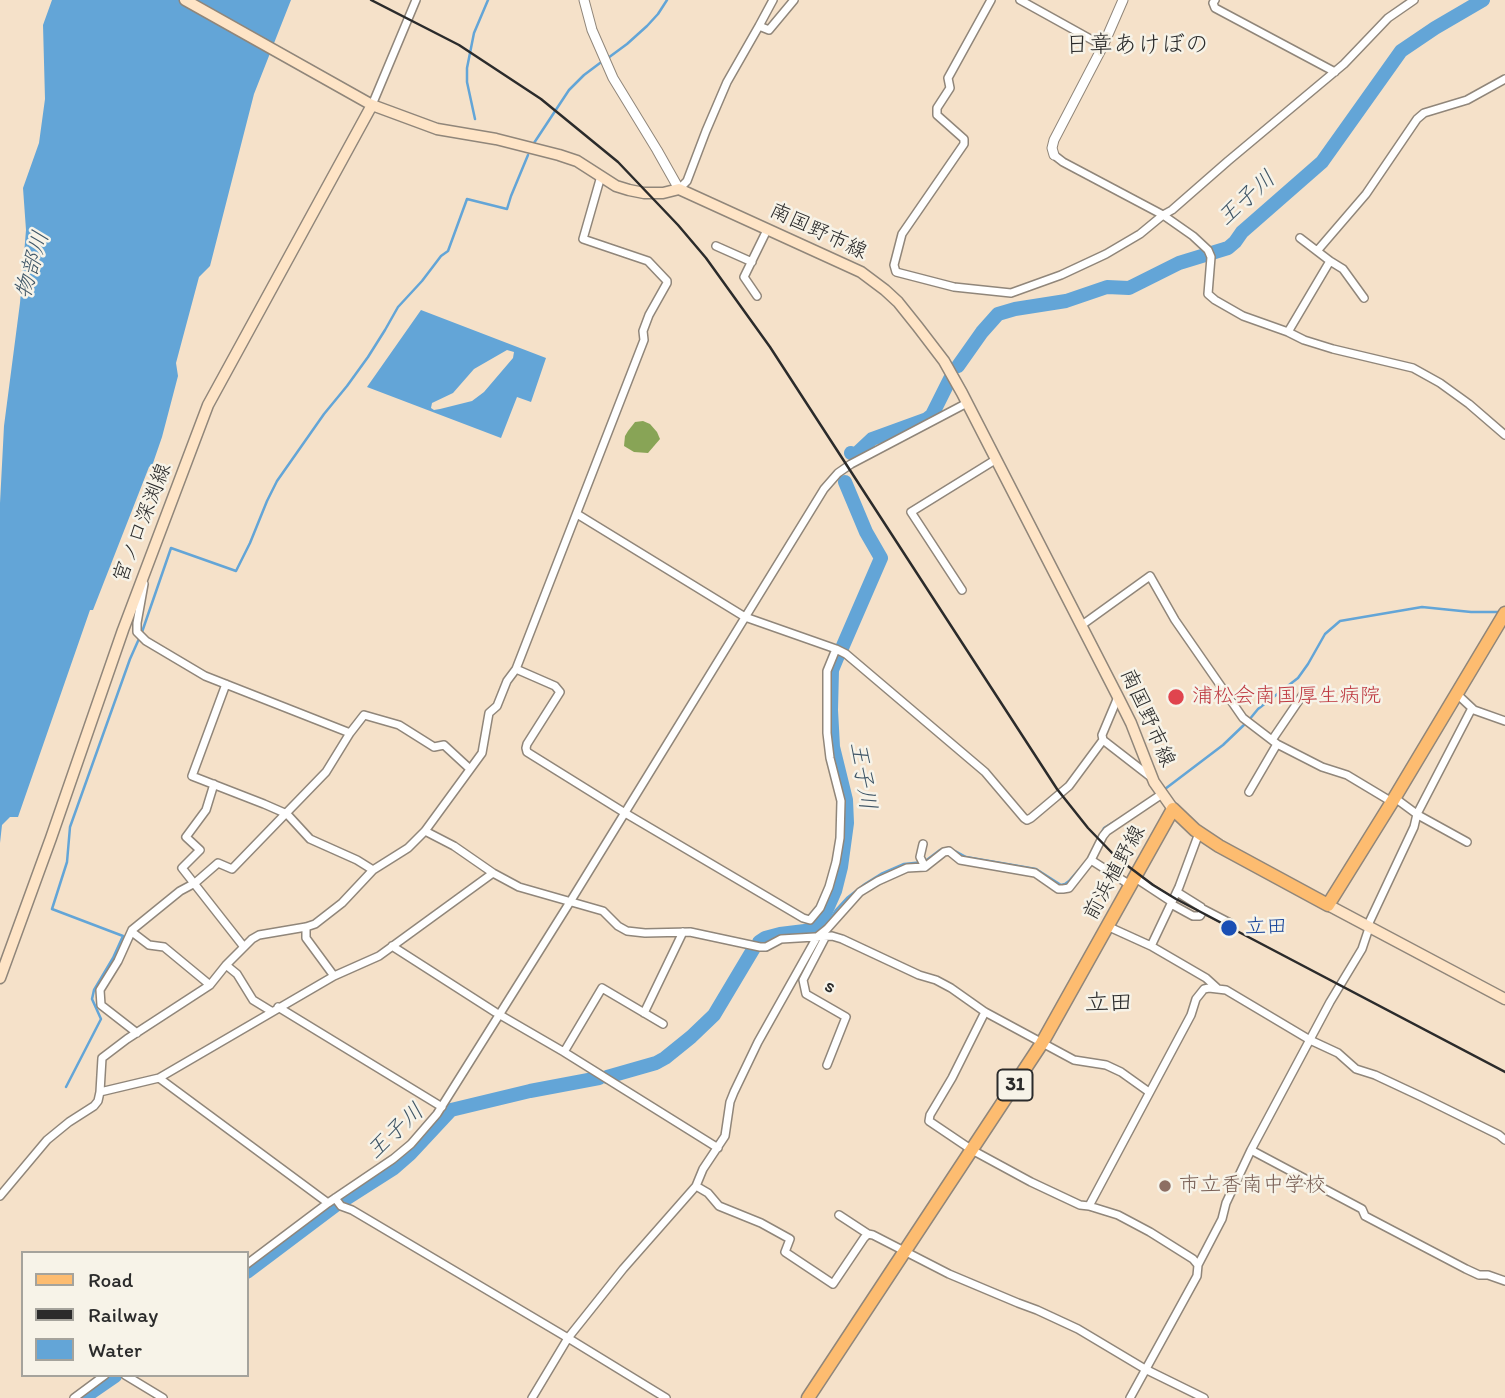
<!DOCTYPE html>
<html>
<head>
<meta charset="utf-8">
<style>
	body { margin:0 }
	#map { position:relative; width:1505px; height:1398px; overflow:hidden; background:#f5e1c9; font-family:Itim,sans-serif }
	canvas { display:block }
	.legend { position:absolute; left:21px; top:1251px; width:228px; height:126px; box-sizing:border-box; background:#f7f3e8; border:2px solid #a5a39c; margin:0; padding:9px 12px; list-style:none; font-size:21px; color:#2b2b2b }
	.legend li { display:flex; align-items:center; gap:14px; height:35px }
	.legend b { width:35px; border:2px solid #a5a39c }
</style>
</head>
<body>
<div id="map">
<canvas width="1505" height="1398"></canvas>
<ul class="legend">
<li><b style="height:9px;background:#fdbc70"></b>Road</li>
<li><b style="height:9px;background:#2b2b2b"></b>Railway</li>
<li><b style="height:19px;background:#63a5d7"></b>Water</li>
</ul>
</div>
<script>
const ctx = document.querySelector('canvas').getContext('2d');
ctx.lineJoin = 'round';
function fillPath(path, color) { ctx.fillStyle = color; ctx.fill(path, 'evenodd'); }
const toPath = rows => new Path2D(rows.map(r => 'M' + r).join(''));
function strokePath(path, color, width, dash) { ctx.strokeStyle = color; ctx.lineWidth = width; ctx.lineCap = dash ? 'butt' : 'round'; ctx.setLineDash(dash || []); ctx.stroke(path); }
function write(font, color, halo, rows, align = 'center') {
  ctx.font = font + ' Itim,"Klee One",sans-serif'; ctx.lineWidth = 5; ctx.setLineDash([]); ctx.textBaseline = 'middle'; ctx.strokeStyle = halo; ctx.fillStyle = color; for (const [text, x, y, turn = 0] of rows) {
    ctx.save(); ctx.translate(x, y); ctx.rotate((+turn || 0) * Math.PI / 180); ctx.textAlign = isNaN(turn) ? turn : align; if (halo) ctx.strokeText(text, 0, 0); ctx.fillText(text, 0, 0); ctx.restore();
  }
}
const forest = toPath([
	[643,421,650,424,657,432,660,439,648,453,634,452,624,446,625,436,628,431,635,422]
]);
const water = toPath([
	[52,0,291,0,254,94,210,266,199,277,176,363,178,376,162,437,152,466,149,467,93,610,90,610,18,817,10,817,2,825,0,843,0,503,4,426,20,303,26,230,23,188,39,143,45,99,43,25],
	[421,310,546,358,531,402,517,397,501,438,367,387],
	[507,350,514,352,513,358,484,392,472,401,440,409,434,410,431,408,432,403,453,393,474,369]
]);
const stream = toPath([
	[608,58,627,44,647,26,658,14,667,0],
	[475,119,467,82,467,68,474,33,488,0],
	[534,143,569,90,584,75,600,63],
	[1249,720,1258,709,1298,678,1308,664,1325,634,1340,621,1422,607,1471,612,1500,612],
	[1165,789,1223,745,1246,723],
	[1095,845,1104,828,1127,814],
	[955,851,966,857,1036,869,1061,885,1065,884,1069,881,1083,865],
	[813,930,823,928,827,925,836,910,847,898,865,884,881,874,904,864,924,862,940,850,949,848],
	[66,1087,101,1019,92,999,94,990,113,958,123,936,52,909,67,862,70,827,130,659,142,632,171,548,236,571,250,543,267,501,277,481,324,414,347,386,368,357,385,330,398,307,422,281,441,256,448,251,467,199,507,209,511,196,528,155]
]);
const river = toPath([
	[958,366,982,332,998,314,1015,309,1066,301,1107,287,1129,288,1179,263,1228,248,1235,242,1242,232,1322,162,1401,51,1435,28,1483,0],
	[851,453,855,455,872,439,927,419,932,415,950,379],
	[842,648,881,558,866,532,845,482],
	[759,942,765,938,780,934,813,930,823,918,835,891,841,867,847,823,846,800,833,747,831,710,832,670,839,653],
	[607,1077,656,1063,665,1058,691,1037,714,1015,754,948],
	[247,1272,336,1205,394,1168,410,1154,451,1110,530,1091,599,1078],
	[83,1398,115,1376]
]);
const minor = toPath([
	[991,0,948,78,950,88,937,108,937,115,964,139,964,144,902,234,894,265,896,272,954,287,1011,293,1061,275,1106,254,1140,234,1163,215,1172,210,1228,161,1344,64,1388,18,1414,0],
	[1020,0,1103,46],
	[1215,0,1213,3,1215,8,1335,72],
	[759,26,769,30,794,0],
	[372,105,416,0],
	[1054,155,1063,162,1163,215,1193,236,1208,250,1211,257,1208,294,1215,300,1243,316,1288,332,1304,340,1333,349,1413,368,1440,383,1469,404,1505,435],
	[679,189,687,181,706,131,727,82,759,26,773,0],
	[1300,238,1330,261,1343,269,1364,298],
	[716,246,752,262],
	[1317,251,1366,194,1417,119,1424,113,1467,100,1505,79],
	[757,296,744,277,767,230],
	[1288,332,1330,261],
	[577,514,745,617,836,649,846,654,985,772,1024,818,1027,820,1031,818,1069,786,1103,740],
	[144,584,137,623,137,632,146,641,205,676,350,733],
	[962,590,911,512,995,460],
	[1082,625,1150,576,1175,620,1243,718,1277,744,1322,767,1347,775,1392,802],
	[516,669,555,686,560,692,527,744,526,748,527,752,625,813,803,918,810,920,820,908,829,887,836,862,840,838,841,801,830,758,827,733,827,671,836,649],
	[226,684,192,776,264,804,287,814,310,839,357,860,373,870],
	[1457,694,1474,710,1505,721],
	[1118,697,1102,735,1103,740,1152,778],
	[1272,740,1304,693],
	[214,784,206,810,186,837,200,850,182,868,244,947],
	[1249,792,1277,744],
	[1395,798,1418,815,1467,842],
	[425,831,454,846,493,873,519,887,603,911,618,926,627,931,645,933,690,932,760,947,766,947,781,939,832,936,842,939,919,975,936,980,951,988,985,1012,1074,1060,1106,1065,1121,1072,1149,1092],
	[923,844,920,857,925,867],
	[1091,860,1103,836,1107,831,1162,794],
	[1134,877,1172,902],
	[1171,904,1193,916,1200,916,1203,911,1201,907,1177,892],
	[1203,909,1230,923],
	[1107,926,1151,946,1206,978,1217,988],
	[306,927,306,938,334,976],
	[1367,927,1414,827,1417,814,1472,708],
	[132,932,149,945,164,947,210,985],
	[826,936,803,980,806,994,846,1017,827,1065],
	[392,946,495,1012,564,1052,718,1148],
	[1151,946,1179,887,1199,833],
	[226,965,237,974,253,1000,271,1011],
	[278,1007,442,1107],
	[985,1012,952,1078,930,1115,929,1121,972,1150,1031,1182,1080,1205,1089,1206,1118,1215,1150,1232,1193,1259,1198,1265],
	[644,1013,683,932],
	[137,1033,101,1005,100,990,118,961,132,930,180,891,195,883,218,863,232,869,326,772,350,733,364,715,399,725,434,747,444,745,470,769],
	[564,1052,602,988,663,1024],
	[159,1078,328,1203],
	[100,1092,159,1078,334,976,379,956,493,873],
	[1251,1150,1362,1209,1365,1216,1466,1269,1479,1275,1488,1275,1505,1281],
	[696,1186,708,1193,719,1206,761,1223,790,1239,785,1252,833,1284,864,1238,868,1234,873,1235,949,1274,1018,1303,1037,1310,1078,1329,1145,1369,1204,1398],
	[0,1196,47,1140,69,1122,94,1106,98,1101,100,1092,102,1058,127,1039,210,985,226,965,252,939,259,935,306,927,315,924,342,903,373,870,408,848,425,831,482,753,489,713,497,706,507,681,516,669,644,340,643,331,649,315,667,283,667,281,648,261,583,239,601,176],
	[335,1198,341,1206,352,1210,568,1338,666,1398],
	[1089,1206,1191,1015,1196,999,1204,989,1209,988,1226,990,1310,1040,1338,1053,1356,1069,1375,1075,1422,1097,1499,1135,1505,1140],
	[839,1215,868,1234],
	[247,1264,328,1203,393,1159,411,1144,437,1114,570,902,824,489,838,473,851,464,967,403],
	[125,1375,163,1398],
	[74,1398,105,1375],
	[532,1398,568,1338,623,1269,696,1186,703,1169,725,1136,730,1102,734,1092,758,1042,817,937,827,929,860,892,878,881,907,868,925,867,944,852,949,851,960,860,1035,873,1058,889,1063,889,1069,888,1091,860,1130,885],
	[1130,1398,1197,1276,1198,1265,1222,1219,1226,1203,1251,1150,1330,1002,1362,949,1369,928]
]);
const tertiary = toPath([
	[584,0,592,30,613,78,657,150,679,189],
	[1054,155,1052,148,1054,140,1103,46,1123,0]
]);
const secondary = toPath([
	[185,0,372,105,437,129,496,139,559,155,577,161,616,186,629,190,644,193,663,193,679,189,861,272,885,290,898,302,918,327,944,361,962,393,1118,697,1131,723,1154,782,1173,809],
	[1328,905,1505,999],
	[0,978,51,838,123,630,208,405,372,105]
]);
const primary = toPath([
	[808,1398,1042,1043,1173,809,1195,830,1219,846,1328,905,1392,802,1505,613]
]);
const rail = toPath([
	[371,0,459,45,541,99,618,162,678,225,706,258,770,347,1057,789,1088,828,1116,857,1153,885,1176,899,1505,1072]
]);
const markers = [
	[1176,697,9,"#e0444e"],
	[1229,928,9,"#1a4fb4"],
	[1165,1186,7,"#8d6e63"]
];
const shields = [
	[1015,1085,35]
];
const shieldNames = [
	["31",1015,1085]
];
const streetNames = [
	["南国野市線",818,232,25],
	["宮ノ口深渕線",143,523,-69],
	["南国野市線",1147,718,66],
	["前浜植野線",1115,873,-61],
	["s",830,987,29]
];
const healthNames = [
	["浦松会南国厚生病院",1192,697]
];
const transitNames = [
	["立田",1245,928]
];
const educationNames = [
	["市立香南中学校",1179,1186]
];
const waterNames = [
	["王子川",1247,199,-42],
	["物部川",33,265,-73],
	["王子川",862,776,81],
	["王子川",396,1132,-43]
];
const quarterNames = [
	["日章あけぼの",1137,46],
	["立田",1109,1004]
];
fillPath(forest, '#88a456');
fillPath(water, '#63a5d7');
strokePath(stream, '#63a5d7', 2.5);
strokePath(river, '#63a5d7', 14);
strokePath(minor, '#90867a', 10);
strokePath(tertiary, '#90867a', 11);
strokePath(secondary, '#90867a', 13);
strokePath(primary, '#90867a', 15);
strokePath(minor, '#fff', 7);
strokePath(tertiary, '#fff', 9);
strokePath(secondary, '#fee4c6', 10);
strokePath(primary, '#fdbc70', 12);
strokePath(rail, '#2b2b2b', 2.5);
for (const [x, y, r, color] of markers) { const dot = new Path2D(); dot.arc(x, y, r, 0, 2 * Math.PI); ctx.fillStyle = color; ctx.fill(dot); strokePath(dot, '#f7f3e8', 2.5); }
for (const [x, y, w] of shields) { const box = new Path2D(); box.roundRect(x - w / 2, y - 15.5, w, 31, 5); ctx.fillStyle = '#f7f3e8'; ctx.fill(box); strokePath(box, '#2b2b2b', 2); }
write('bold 19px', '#2b2b2b', null, shieldNames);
write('21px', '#2b2b2b', '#f7f3e8', streetNames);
write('21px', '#be3a42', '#f7f3e8', healthNames, 'left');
write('21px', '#164399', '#f7f3e8', transitNames, 'left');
write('21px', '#785e54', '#f7f3e8', educationNames, 'left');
write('italic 23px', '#3f5667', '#f7f3e8', waterNames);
write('24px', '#2b2b2b', '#f7f3e8', quarterNames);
</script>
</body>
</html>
